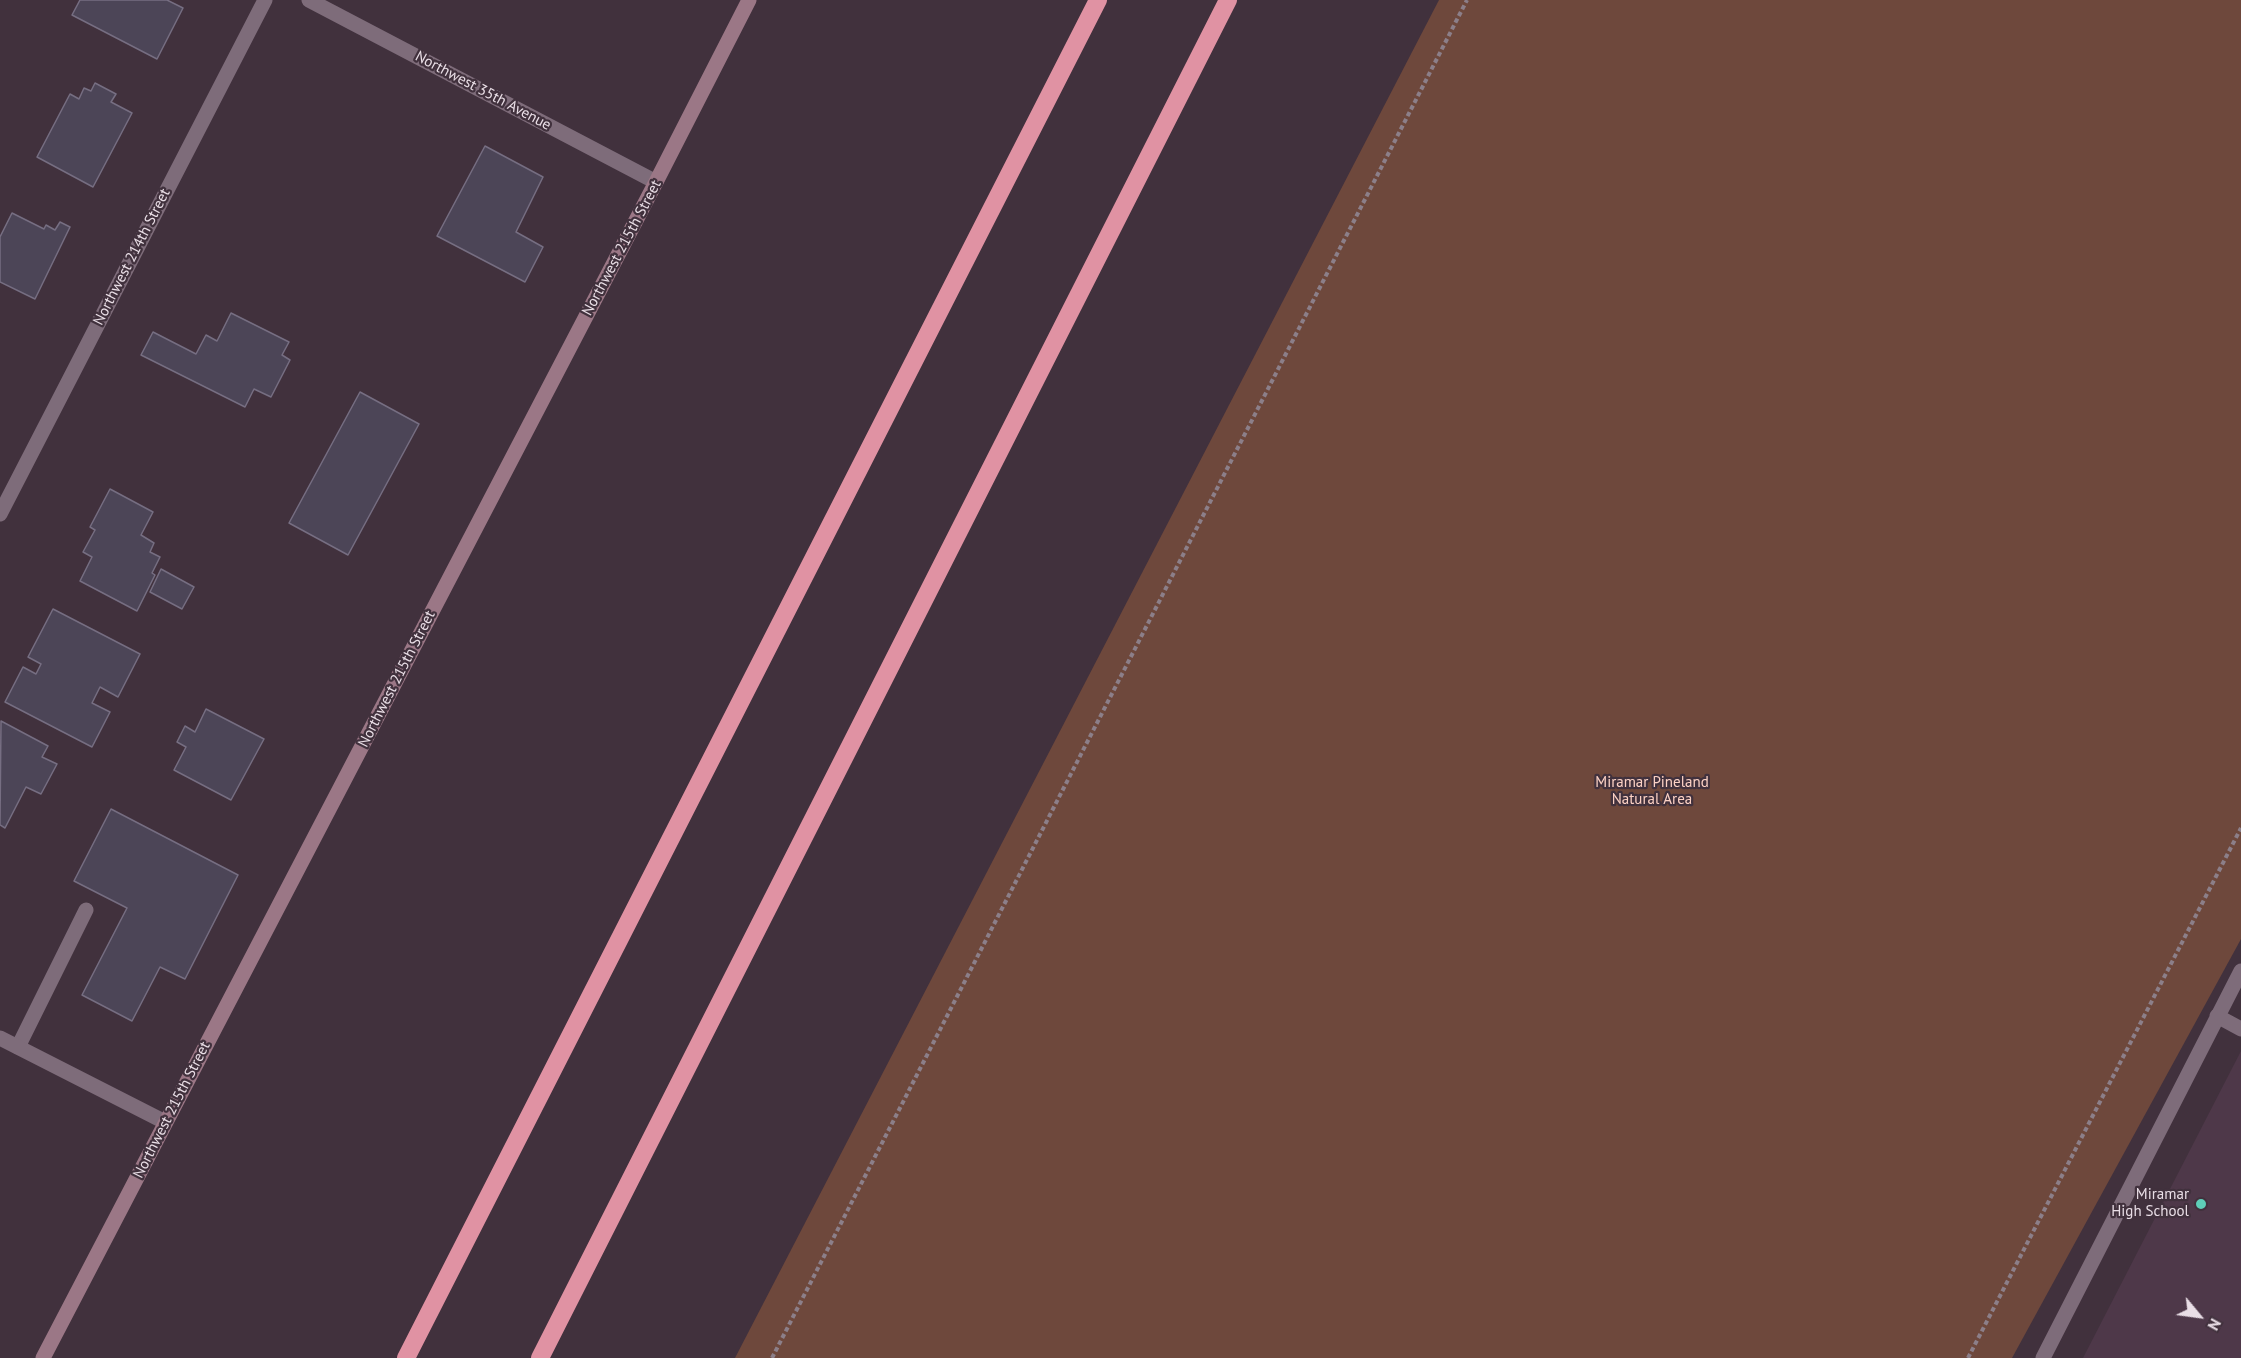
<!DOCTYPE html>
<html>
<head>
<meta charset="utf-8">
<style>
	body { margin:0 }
	#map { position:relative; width:2241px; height:1358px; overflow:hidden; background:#41313d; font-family:"PT Sans",sans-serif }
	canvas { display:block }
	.north { position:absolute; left:2169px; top:1286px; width:60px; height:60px; -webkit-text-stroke:4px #41313d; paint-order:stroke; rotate:119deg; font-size:16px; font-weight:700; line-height:24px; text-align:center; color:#e9dee6 }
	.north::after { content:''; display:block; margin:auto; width:21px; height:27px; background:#e9dee6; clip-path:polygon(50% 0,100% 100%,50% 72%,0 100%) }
</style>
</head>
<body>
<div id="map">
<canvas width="2241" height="1358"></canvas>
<div class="north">N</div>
</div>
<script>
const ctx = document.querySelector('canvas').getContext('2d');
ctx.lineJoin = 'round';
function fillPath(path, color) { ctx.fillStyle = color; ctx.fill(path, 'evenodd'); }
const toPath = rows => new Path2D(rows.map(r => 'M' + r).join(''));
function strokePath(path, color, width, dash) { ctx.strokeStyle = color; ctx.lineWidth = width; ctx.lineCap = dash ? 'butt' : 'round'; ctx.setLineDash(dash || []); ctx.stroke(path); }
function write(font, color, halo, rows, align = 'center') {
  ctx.font = font + ' "PT Sans",sans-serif'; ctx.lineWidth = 4.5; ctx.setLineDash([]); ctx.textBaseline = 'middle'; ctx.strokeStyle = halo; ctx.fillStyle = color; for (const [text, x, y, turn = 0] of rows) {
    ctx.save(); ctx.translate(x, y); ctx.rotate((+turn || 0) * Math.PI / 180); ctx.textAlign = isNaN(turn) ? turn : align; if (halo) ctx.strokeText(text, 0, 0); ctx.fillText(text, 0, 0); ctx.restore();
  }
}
const built = toPath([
	[2241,1051,2241,1358,2083,1358]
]);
const green = toPath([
	[1439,0,2241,0,2241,939,2012,1358,735,1358]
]);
const building = toPath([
	[80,0,167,0,183,8,157,59,72,15,80,0],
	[95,83,116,94,111,102,132,113,93,187,37,157,70,94,79,99,84,88,91,91,95,83],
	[485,146,543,177,516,232,543,247,525,282,437,236,485,146],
	[12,213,44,229,46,225,55,230,60,222,70,227,35,299,0,282,0,237,12,213],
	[231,313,289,342,282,355,290,360,271,397,254,389,245,407,141,355,153,332,196,354,206,335,217,341,231,313],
	[360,392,419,424,348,555,289,523,360,392],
	[110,489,153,512,141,535,154,543,150,552,160,557,152,573,155,575,137,611,80,581,92,557,83,552,95,530,90,527,110,489],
	[161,569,194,587,182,609,150,592,161,569],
	[53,609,140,654,118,697,100,687,92,703,110,712,92,747,5,702,23,667,36,674,41,664,28,657,53,609],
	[206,709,264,739,231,800,174,770,186,747,177,742,185,726,195,732,206,709],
	[1,721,48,746,42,757,57,764,41,794,26,787,5,828,0,825,1,721],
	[111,809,238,875,185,979,160,967,132,1021,82,995,127,908,74,881,111,809]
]);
const path = toPath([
	[772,1358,1467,0],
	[1968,1358,2241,828]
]);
const lane = toPath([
	[2217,1016,2241,1029],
	[18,1047,86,910],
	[2043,1358,2241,971]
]);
const street = toPath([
	[309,0,656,182],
	[0,514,265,0],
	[0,1038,165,1122]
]);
const secondary = toPath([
	[43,1358,656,182,749,0]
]);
const highway = toPath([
	[406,1358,1098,0],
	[540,1358,1228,0]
]);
const markers = [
	[2201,1204,6,"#5eceb8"]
];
const streetNames = [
	["Northwest 35th Avenue",483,91,28],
	["Northwest 215th Street",622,248,-62],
	["Northwest 214th Street",132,257,-63],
	["Northwest 215th Street",397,679,-63],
	["Northwest 215th Street",172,1110,-63]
];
const parkNames = [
	["Miramar Pineland",1652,783],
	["Natural Area",1652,800]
];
const poiNames = [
	["Miramar",2189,1195],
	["High School",2189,1212]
];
fillPath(built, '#4e3849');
fillPath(green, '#6e483c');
fillPath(building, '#4c4557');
strokePath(building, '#766e82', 1.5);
strokePath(path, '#8c7f89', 4, [4.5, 3]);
strokePath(lane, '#7e6c7a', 15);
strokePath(street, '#7e6c7a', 15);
strokePath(secondary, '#9b7786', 15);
strokePath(highway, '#e092a3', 18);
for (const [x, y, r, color] of markers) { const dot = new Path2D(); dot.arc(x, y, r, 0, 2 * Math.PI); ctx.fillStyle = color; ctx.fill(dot); strokePath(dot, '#41313d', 2); }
write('15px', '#e9dee6', '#41313d', streetNames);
write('15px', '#fdd2c5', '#41313d', parkNames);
write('15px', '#e9dee6', '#41313d', poiNames, 'right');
</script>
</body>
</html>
